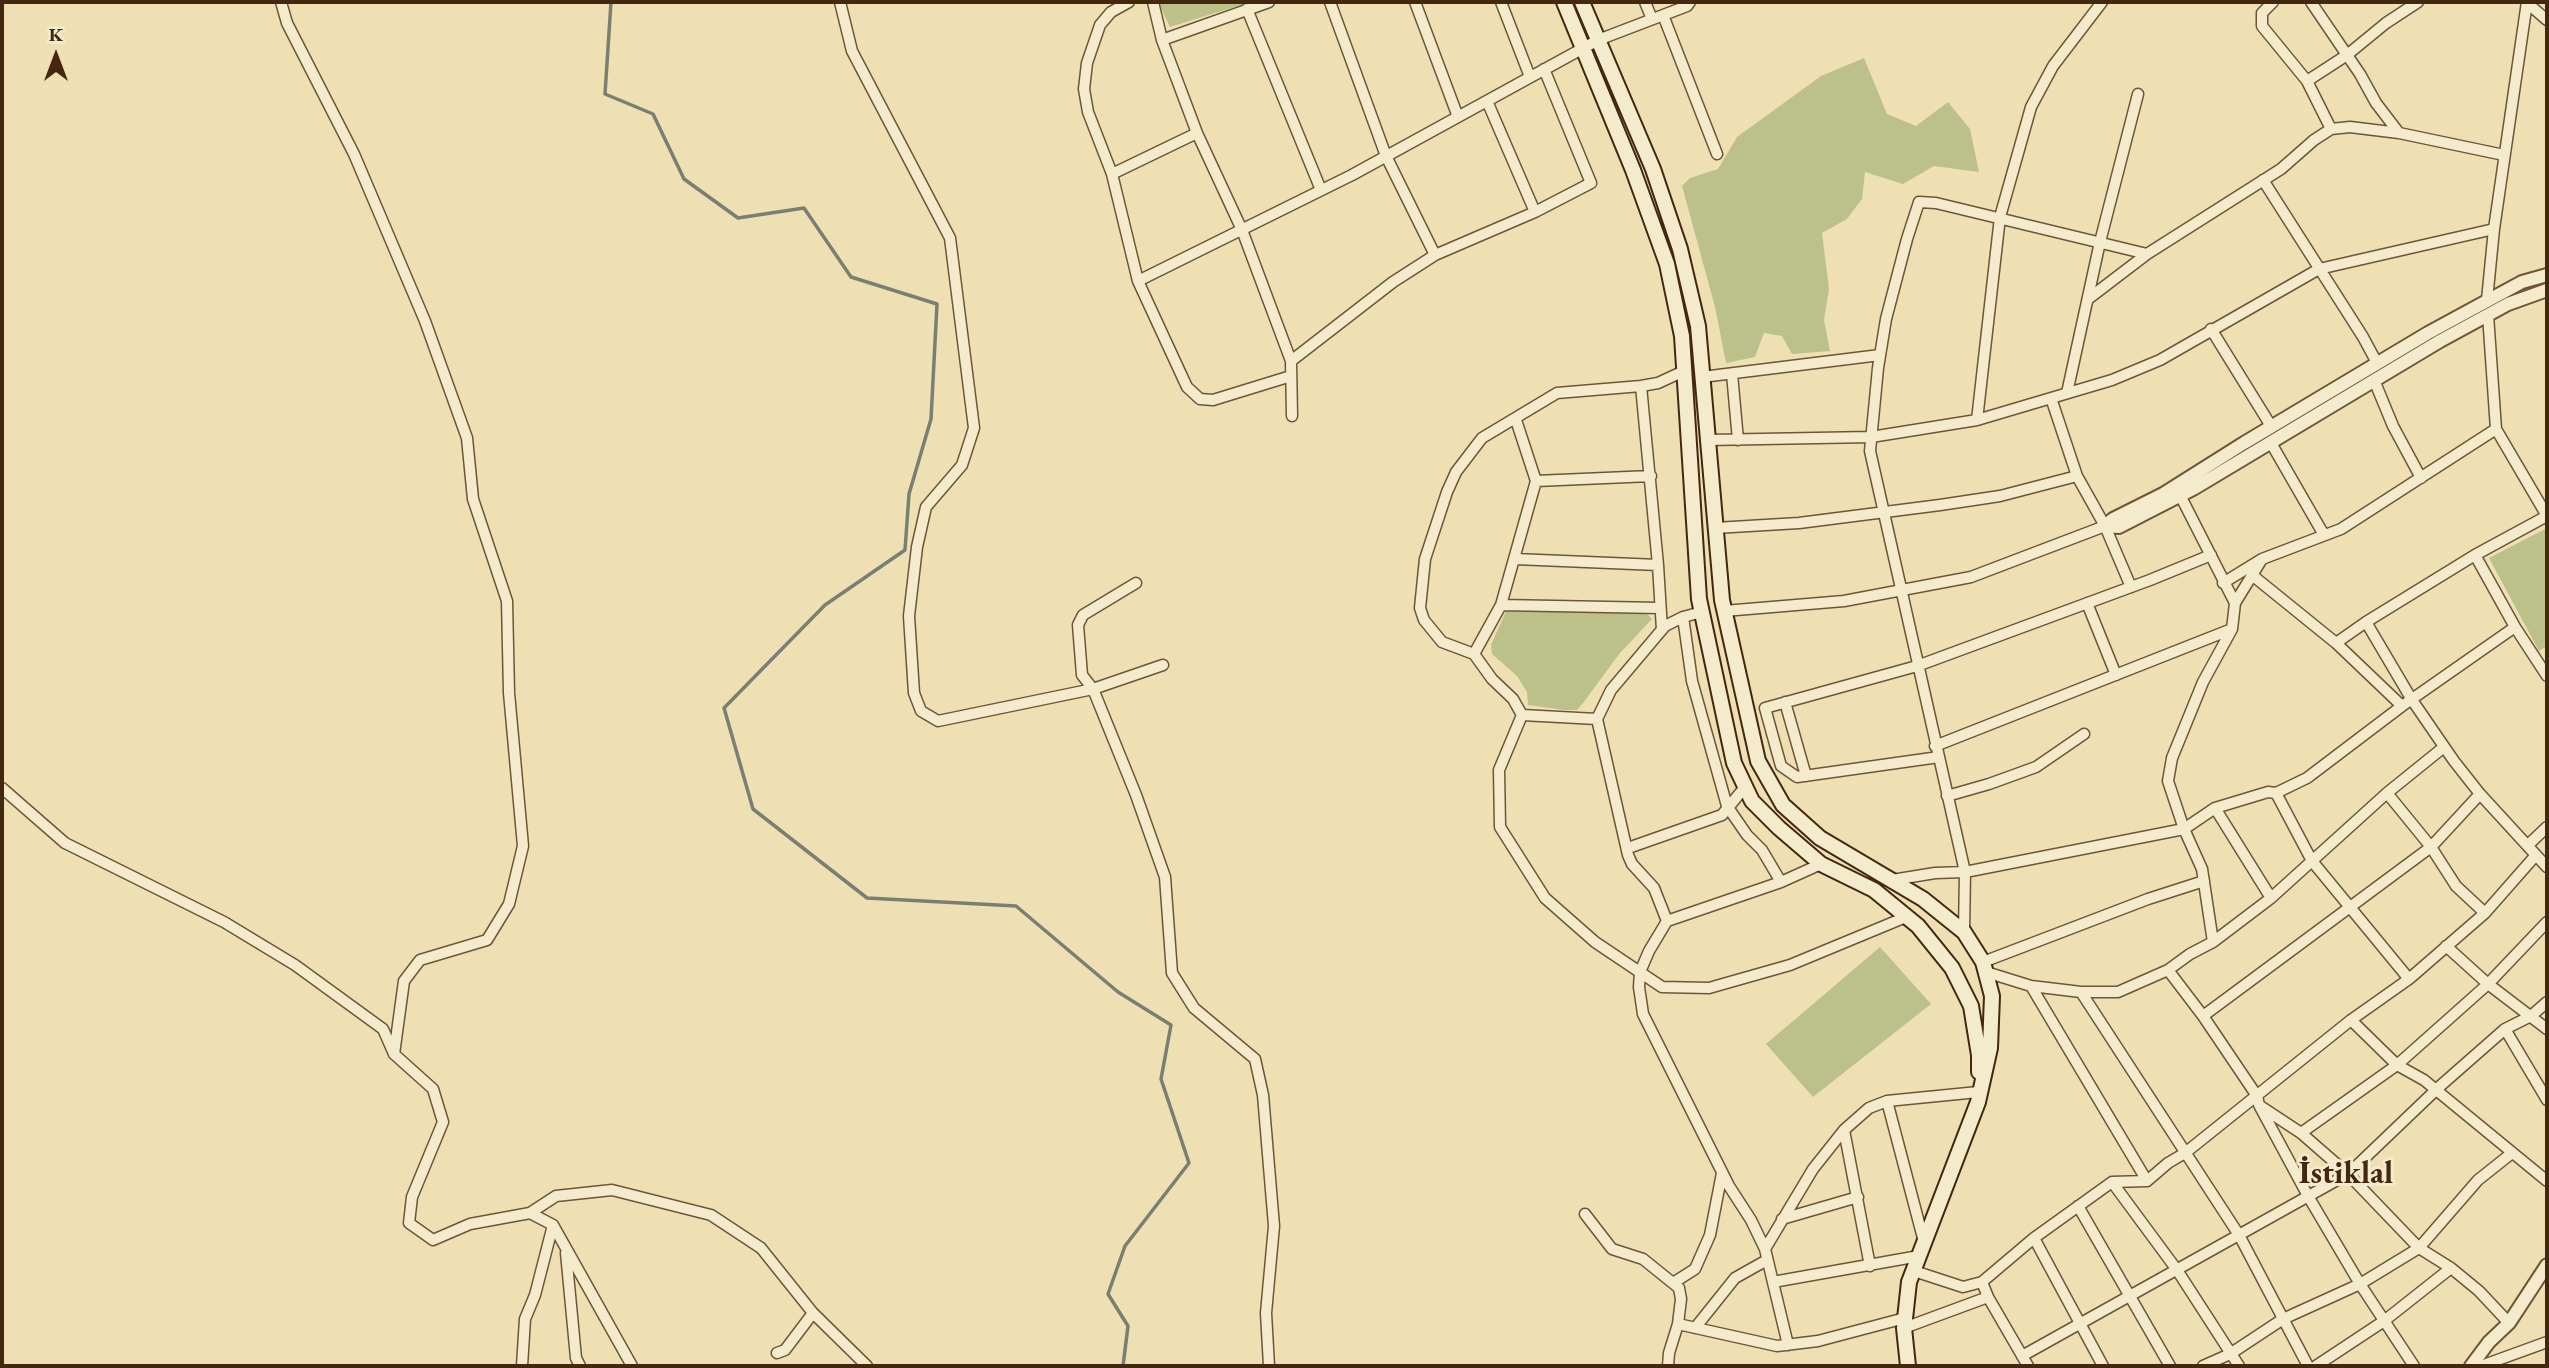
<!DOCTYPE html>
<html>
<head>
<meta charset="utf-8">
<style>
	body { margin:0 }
	#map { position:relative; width:2549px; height:1368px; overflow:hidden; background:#eee0b2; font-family:"EB Garamond",serif }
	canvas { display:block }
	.frame { position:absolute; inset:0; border:4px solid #43270f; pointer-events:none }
	.north { position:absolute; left:21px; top:21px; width:70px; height:70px; -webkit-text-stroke:5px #f4ebcd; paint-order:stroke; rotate:0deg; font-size:19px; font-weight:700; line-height:28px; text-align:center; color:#43270f }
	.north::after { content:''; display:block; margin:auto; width:24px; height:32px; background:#43270f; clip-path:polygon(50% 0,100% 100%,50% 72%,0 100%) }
</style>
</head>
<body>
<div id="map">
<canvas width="2549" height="1368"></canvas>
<div class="frame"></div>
<div class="north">K</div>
</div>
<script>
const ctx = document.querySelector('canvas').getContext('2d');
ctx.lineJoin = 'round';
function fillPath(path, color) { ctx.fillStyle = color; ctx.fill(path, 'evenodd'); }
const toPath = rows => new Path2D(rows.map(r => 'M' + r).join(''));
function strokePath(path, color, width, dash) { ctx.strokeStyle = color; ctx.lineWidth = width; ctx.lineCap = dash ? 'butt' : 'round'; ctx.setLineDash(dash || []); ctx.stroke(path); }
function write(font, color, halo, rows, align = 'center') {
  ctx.font = font + ' "EB Garamond",serif'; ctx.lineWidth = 6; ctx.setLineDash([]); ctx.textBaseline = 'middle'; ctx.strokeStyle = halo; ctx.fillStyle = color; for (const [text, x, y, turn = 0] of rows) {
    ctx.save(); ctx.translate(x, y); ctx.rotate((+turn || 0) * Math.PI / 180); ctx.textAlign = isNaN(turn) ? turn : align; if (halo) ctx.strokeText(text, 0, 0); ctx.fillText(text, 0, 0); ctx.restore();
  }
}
const green = toPath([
	[1158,2,1244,2,1244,4,1170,27],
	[1864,58,1887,114,1916,126,1948,102,1970,129,1979,172,1934,166,1903,184,1865,172,1862,199,1847,219,1822,233,1829,289,1824,320,1830,351,1792,354,1782,336,1764,333,1755,357,1726,363,1715,307,1682,186,1690,178,1718,169,1737,137,1821,76],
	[2547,528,2547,646,2539,651,2489,558],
	[1507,609,1646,613,1652,619,1620,653,1583,703,1577,710,1564,710,1528,705,1527,692,1517,676,1492,654,1491,645],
	[1880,947,1931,1004,1813,1097,1766,1044]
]);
const stream = toPath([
	[611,2,605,94,653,114,684,179,738,218,804,208,851,277,937,304,931,419,909,494,905,550,825,605,724,708,753,809,867,898,1016,906,1118,992,1171,1025,1161,1079,1189,1163,1125,1246,1108,1294,1128,1326,1123,1366]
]);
const minor = toPath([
	[281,2,287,23,354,154,425,321,467,438,473,499,507,601,509,693,523,846,509,904,487,940,420,960,404,981,394,1054],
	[840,2,852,51,950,238,974,428,962,465,926,507,917,547,909,616,914,693,921,711,938,721,1093,689,1163,665],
	[1129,2,1111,12,1100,25,1087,63,1084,89,1088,112,1112,174,1138,281,1187,387,1200,399,1213,400,1291,376],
	[1153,2,1162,40,1197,133,1242,230,1291,361,1292,416],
	[1330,2,1386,156,1435,255],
	[1415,2,1458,117],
	[1501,2,1530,77],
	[1645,2,1652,19],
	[2273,2,2262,13,2262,26,2307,81],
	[2526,2,2547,20],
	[1247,9,1321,190],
	[1663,15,1717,154],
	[1162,40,1269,2],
	[1487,101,1535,212],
	[2331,129,2350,127,2399,133,2504,155],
	[2399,133,2376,103,2360,74,2347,55,2386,23,2418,2],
	[1112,174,1197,133],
	[2263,180,2363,337,2377,363],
	[1138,281,1352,175,1598,40,1687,6,1690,2],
	[2088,299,2147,254,2281,169,2314,140,2331,129,2307,81,2347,55,2311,2],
	[2487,300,2494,229,2527,2],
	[2211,329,2271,426],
	[1291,361,1393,282,1435,255,1535,212,1591,183,1544,69],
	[1684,371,1658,383,1641,386,1557,393,1482,438,1456,472,1447,492,1425,559,1420,608,1424,620,1442,642,1474,654,1492,679,1513,699,1522,715,1499,770,1500,827,1545,898,1595,942,1662,987,1709,988,1790,965,1906,917],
	[1732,374,1738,440],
	[1702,377,1880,355],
	[2374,380,2393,426,2421,478],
	[1641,386,1658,565,1662,630],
	[2067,393,2100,242,2138,94],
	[2051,398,2077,476,2105,526,2131,587],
	[1977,420,2000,217,2031,107,2053,66,2102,2],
	[1707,440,1871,437,1977,420,2112,380,2160,360,2319,269,2494,229],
	[2271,443,2324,535],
	[1536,481,1651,476],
	[2180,495,2235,603],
	[1715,528,1799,523,1940,505,2000,496,2077,476],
	[2475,555,2515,627,2547,676],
	[1515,559,1658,565],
	[2252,575,2336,643,2402,706],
	[1136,583,1083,615,1078,625,1082,675,1093,689,1136,795,1165,877,1172,973,1194,1008,1255,1059,1263,1095,1274,1226,1266,1313,1269,1366],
	[2223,583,2262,559,2341,529,2496,429],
	[2087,603,2116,675],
	[1501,605,1660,608],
	[1724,611,1844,601,1971,577,2105,526],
	[1683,617,1692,681,1727,806,1747,835,1762,850,1781,882],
	[2366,622,2412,700,2454,761,2480,794,2547,867],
	[2336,643,2366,622,2475,555,2547,516,2496,429,2488,315],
	[1474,654,1501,605,1536,481,1516,420],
	[1785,702,1806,776],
	[1522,715,1597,719],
	[1935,746,2232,629],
	[1939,757,1797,777,1781,766,1765,708,1917,666,2150,580,2211,555],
	[2,788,65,843,224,922,295,965,383,1029,394,1054,433,1089,443,1122,412,1197,409,1223,433,1240,470,1224,530,1213,556,1196,612,1190,711,1215,761,1248,813,1313,867,1366],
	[2276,793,2312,861,2409,979],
	[2387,793,2431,847,2456,886,2485,913],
	[1947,796,1989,784,2036,767,2084,734],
	[2215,808,2271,898],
	[2528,845,2547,827],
	[1628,848,1722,815,1745,787],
	[1892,880,1935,873,1965,872,2184,829,2215,808,2268,792,2276,793,2307,778,2402,706,2515,627],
	[1667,921,1654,888,1632,864,1628,855,1597,719,1611,690,1665,626,1683,617,1702,612],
	[1964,932,1965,872,1870,451,1878,368,1886,319,1907,239,1919,202,1936,203,2147,254],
	[2213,942,2202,869,2184,829,2168,781,2172,758,2203,682,2232,629,2235,603,2262,559],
	[2446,946,2488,984,2547,1029],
	[1983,962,2148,899,2204,881],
	[2168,970,2203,1016,2257,1096,2259,1105,2308,1196,2360,1284,2414,1366],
	[1986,972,2031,986,2081,992,2118,992,2168,970,2190,954,2213,942,2271,898,2387,793,2444,747],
	[2031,986,2147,1181],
	[2081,992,2239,1235,2308,1366],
	[2203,1016,2431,847,2480,794],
	[2351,1020,2397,1065,2424,1080,2547,1181],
	[2505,1029,2547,1100],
	[1887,1101,1924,1242],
	[2260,1106,2301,1133,2348,1174,2419,1248,2451,1268,2479,1291,2509,1323],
	[1844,1130,1870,1266],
	[2301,1133,2397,1065,2488,984,2547,922],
	[2112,1182,2177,1270,2239,1366],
	[2078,1206,2170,1366],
	[530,1213,553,1225,632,1366],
	[1585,1214,1612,1249,1643,1259,1679,1288,1681,1299,1678,1324],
	[1782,1219,1858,1197],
	[2034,1238,2103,1366],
	[1765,1249,1813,1169,1844,1130,1869,1108,1887,1101,1978,1092],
	[566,1253,576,1358,580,1366],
	[1914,1271,1963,1287,1982,1282,2034,1238,2112,1182,2147,1181,2168,1163,2185,1153,2351,1020,2409,979,2485,913,2536,855],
	[1773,1282,1919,1256],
	[1982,1282,1988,1297,2028,1366],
	[1673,1283,1695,1269,1710,1235,1722,1173],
	[1695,1328,1735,1278,1767,1260],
	[1904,1328,1988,1297],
	[1788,1345,1765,1249,1751,1220,1729,1186,1643,1014,1639,987,1640,972,1649,951,1667,921,1781,882,1821,864],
	[777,1353,785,1350,813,1313],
	[2022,1356,2348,1174,2439,1087,2505,1029,2531,1016,2547,1002],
	[522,1366,525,1319,535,1295,553,1225],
	[1668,1366,1669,1353,1678,1324,1777,1346,1818,1341,1905,1318],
	[2203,1366,2230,1354,2283,1319,2360,1284,2419,1248,2478,1180,2512,1153],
	[2316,1366,2384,1321,2451,1268],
	[2481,1366,2547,1342]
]);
const tertiary = toPath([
	[2105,526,2113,519,2163,494,2244,443,2428,333,2522,282,2547,275],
	[2105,526,2119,527,2193,489,2440,341,2508,304,2547,290],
	[2471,1366,2489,1342,2509,1323,2547,1265]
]);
const secondary = toPath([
	[1564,2,1633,170,1667,264,1682,336,1699,599,1734,763,1752,801,1779,828,1821,864,1874,890,1918,926,1952,968,1971,1006,1979,1055,1979,1072],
	[1582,2,1653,169,1680,249,1698,326,1722,600,1758,761,1783,805,1820,838,1923,899,1964,932,1983,962,1992,996,1990,1048,1978,1102,1909,1282,1904,1328,1908,1366]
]);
const districtNames = [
	["İstiklal",2346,1174]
];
fillPath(green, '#bcc18a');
strokePath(stream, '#7a7f74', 3.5);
strokePath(minor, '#6e5538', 13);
strokePath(tertiary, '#6e5538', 16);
strokePath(secondary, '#43270f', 18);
strokePath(minor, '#f4ebcd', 10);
strokePath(tertiary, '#f4ebcd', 12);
strokePath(secondary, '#f4ebcd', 14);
write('bold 32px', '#43270f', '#f4ebcd', districtNames);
</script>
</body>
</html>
